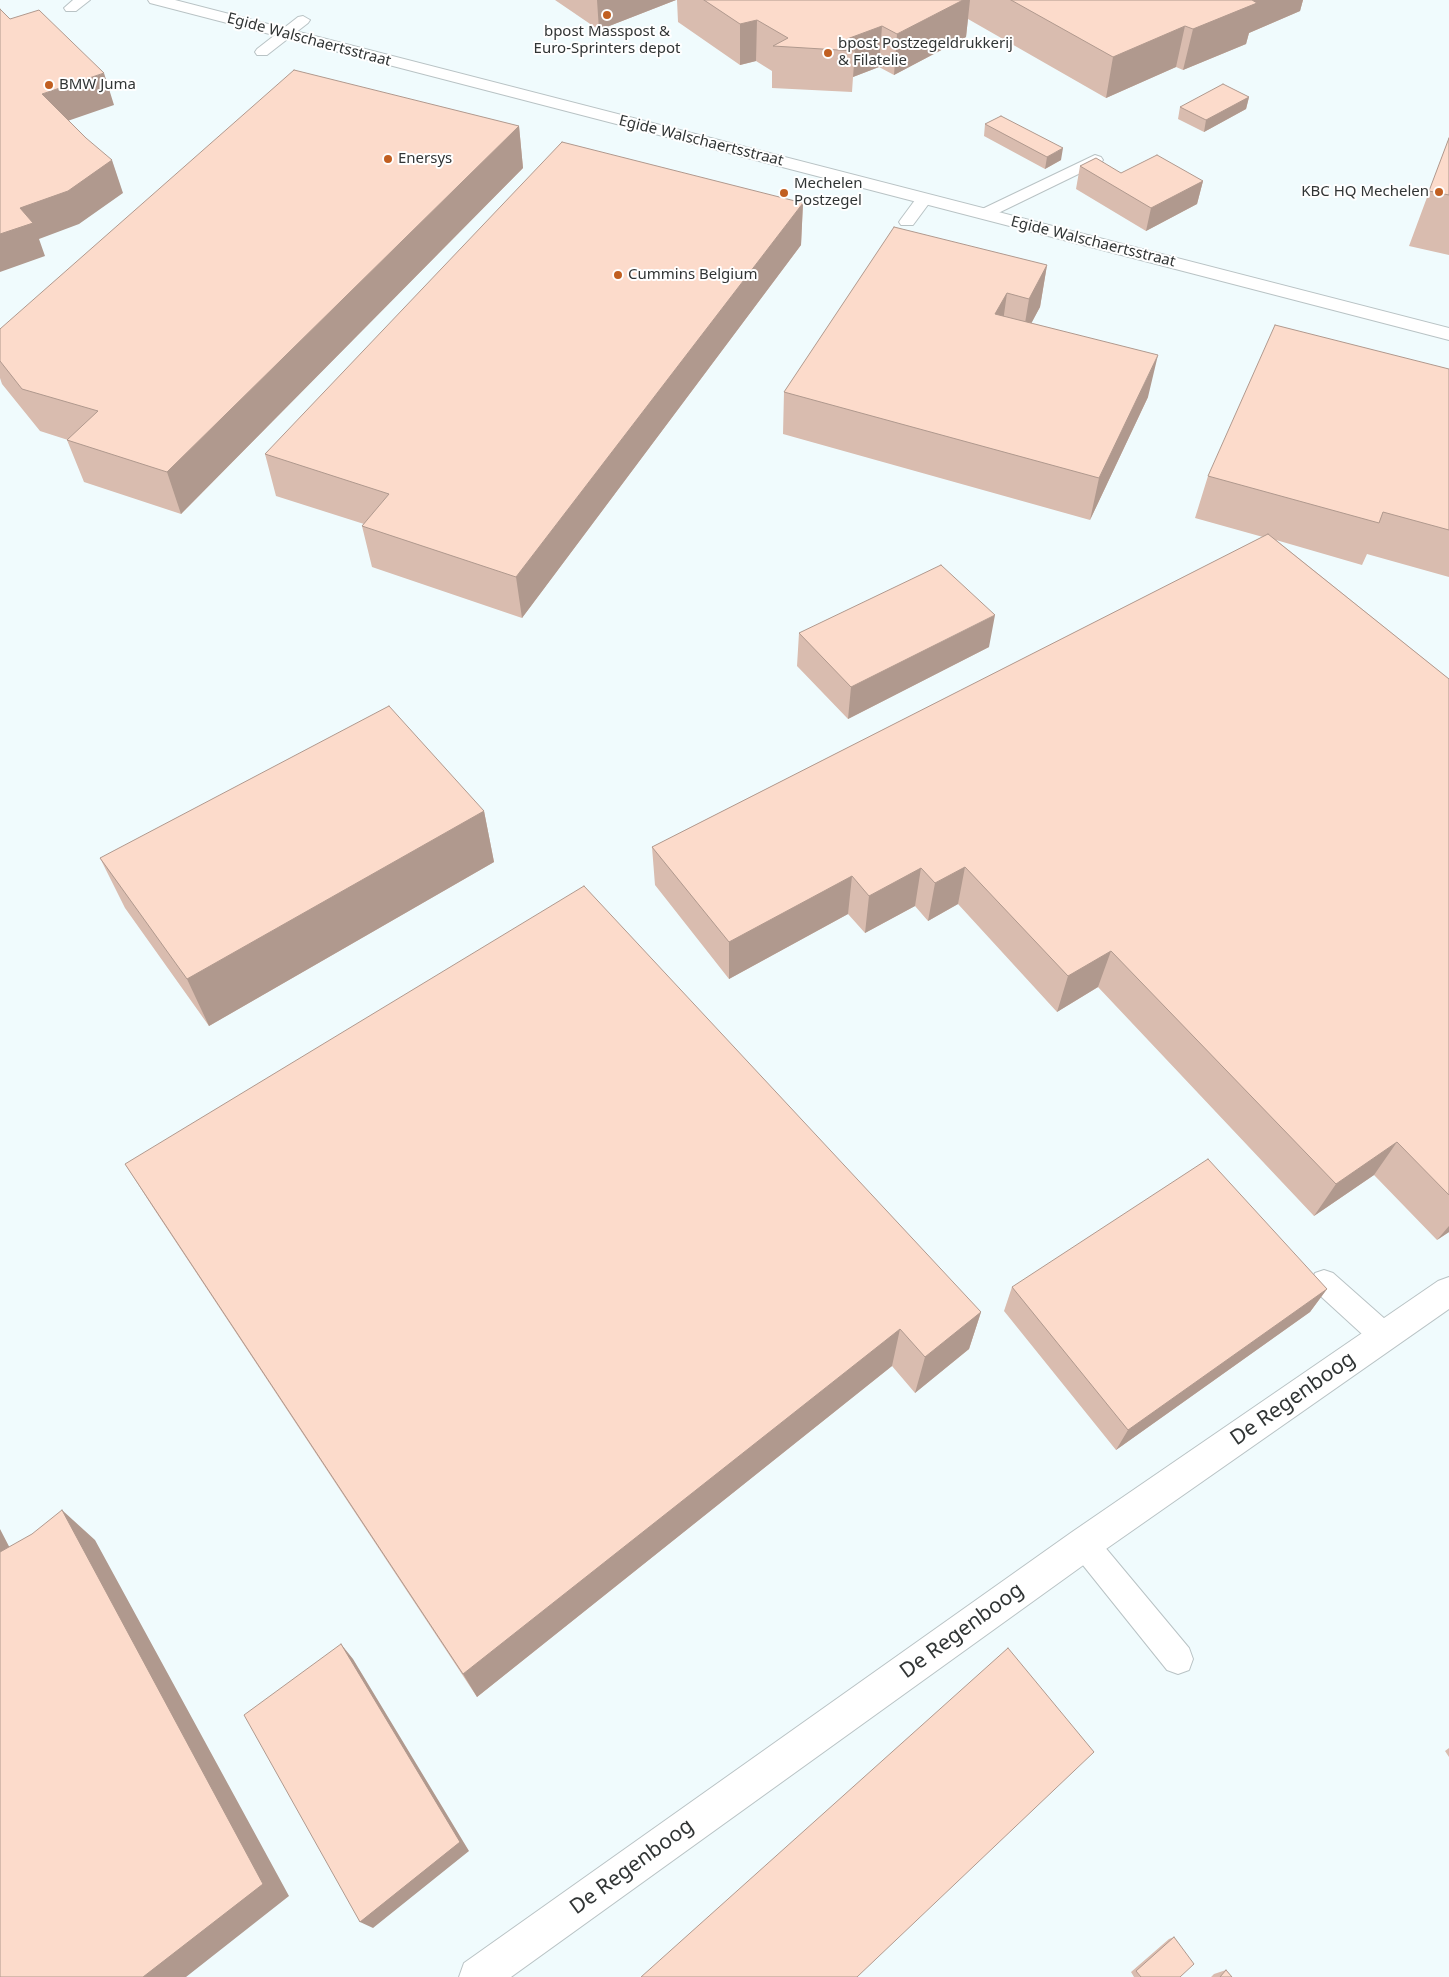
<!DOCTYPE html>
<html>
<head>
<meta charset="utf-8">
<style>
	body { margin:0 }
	canvas { display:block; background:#f0fbfd }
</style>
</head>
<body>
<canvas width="1449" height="1977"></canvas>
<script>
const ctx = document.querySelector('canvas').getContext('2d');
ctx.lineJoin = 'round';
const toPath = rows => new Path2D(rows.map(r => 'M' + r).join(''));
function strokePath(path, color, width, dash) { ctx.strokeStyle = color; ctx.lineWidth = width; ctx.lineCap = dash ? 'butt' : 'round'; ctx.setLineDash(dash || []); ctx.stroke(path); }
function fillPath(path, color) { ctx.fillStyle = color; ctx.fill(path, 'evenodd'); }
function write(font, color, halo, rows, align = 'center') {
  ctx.font = font + ' "Noto Sans",sans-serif'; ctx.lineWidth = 4; ctx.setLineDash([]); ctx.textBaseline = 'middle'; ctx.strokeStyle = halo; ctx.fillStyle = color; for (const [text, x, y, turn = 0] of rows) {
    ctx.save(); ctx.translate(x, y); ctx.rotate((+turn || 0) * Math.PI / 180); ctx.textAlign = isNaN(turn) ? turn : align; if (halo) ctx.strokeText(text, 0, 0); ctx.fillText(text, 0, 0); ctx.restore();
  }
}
const service = toPath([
	[73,0,90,0,76,11,66,11,64,8,73,0],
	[303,16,310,20,308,23,267,55,257,55,255,52,257,49,298,17,303,16],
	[1095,155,1101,157,1103,160,1101,163,990,217,978,217,976,214,978,211,1095,155],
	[924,194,932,199,930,202,913,225,901,225,899,222,901,219,918,196,924,194],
	[1324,1270,1333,1273,1394,1327,1398,1336,1394,1345,1384,1349,1374,1345,1315,1291,1311,1282,1315,1273,1324,1270],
	[1084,1529,1094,1534,1189,1648,1193,1659,1189,1670,1178,1674,1167,1670,1074,1554,1069,1544,1074,1534,1084,1529]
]);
const minor = toPath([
	[1449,1277,1449,1309,1096,1556,511,1977,459,1977,464,1963,1072,1532,1438,1281,1449,1277]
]);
const tertiary = toPath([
	[148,0,175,0,1449,328,1449,340,150,3,148,0]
]);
const wall = toPath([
	[555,0,676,0,599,30],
	[677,0,1303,0,1300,11,1249,33,1246,44,1183,70,1176,67,1106,98,968,19,966,37,894,75,879,67,853,77,852,92,772,88,772,71,756,61,740,65,678,22],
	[1249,97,1246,109,1204,132,1178,119,1180,107],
	[985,124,1061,160,1045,169,984,136],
	[519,126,523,168,181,514,84,482,67,440,68,440,40,431,2,384,0,378,0,329],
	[1449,138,1449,255,1409,246],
	[1080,166,1121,173,1203,181,1197,204,1146,231,1076,189],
	[803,203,801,245,522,618,372,567,362,526,364,524,276,496,265,454],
	[1047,265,1040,307,1031,323,1148,397,1090,520,783,434,784,392],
	[1449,369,1449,577,1367,554,1362,565,1276,540,1449,679,1449,1232,1437,1240,1374,1175,1314,1216,1098,987,1057,1012,958,904,928,921,915,906,865,933,848,914,729,979,655,885,652,847,1263,537,1195,518,1208,476],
	[799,633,989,647,848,719,797,666],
	[484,811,494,862,209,1026,125,908,100,858],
	[125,1164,981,1312,969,1349,915,1393,892,1366,477,1697,152,1206],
	[1012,1287,1327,1289,1310,1312,1116,1450,1004,1311],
	[1449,1748,1449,1757,1445,1751],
	[1174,1937,1180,1977,1134,1977,1131,1972,1169,1939],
	[1226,1970,1232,1977,1211,1977,1214,1974]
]);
const shadedWall = toPath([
	[597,0,676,0,599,30],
	[963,0,970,0,966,37,894,75,897,34],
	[1247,0,1303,0,1300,11,1249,33,1246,44,1183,70,1193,29],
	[757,20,756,61,740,65,740,24],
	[882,26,879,67,853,77,855,51,847,39],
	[1185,26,1176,67,1106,98,1113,57],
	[104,73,114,105,53,126,42,94],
	[1249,97,1246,109,1204,132,1206,120],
	[519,126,523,168,181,514,167,472],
	[1063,148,1061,160,1045,169,1047,157],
	[112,160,123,193,79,224,39,239,45,256,0,272,0,234,20,208],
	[1203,181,1197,204,1146,231,1151,208],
	[803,203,801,245,522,618,516,577],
	[1047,265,1040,307,1022,341,1029,299],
	[1007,293,1001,336,995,314],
	[1158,355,1148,397,1090,520,1099,478],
	[995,615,989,647,848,719,851,687],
	[484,811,494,862,209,1026,187,979],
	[965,867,958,904,928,921,935,883],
	[921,868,915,906,865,933,869,896],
	[852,876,848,914,729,979,729,942],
	[1111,951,1098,987,1057,1012,1068,976],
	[1397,1142,1374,1175,1314,1216,1336,1184],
	[1449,1226,1449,1232,1437,1240],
	[1327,1289,1310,1312,1116,1450,1128,1430],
	[981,1312,969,1349,915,1393,925,1357],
	[900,1329,892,1366,477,1697,463,1674],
	[62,1510,95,1540,289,1896,186,1977,143,1977],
	[0,1529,29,1585,0,1564],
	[341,1644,353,1659,469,1851,373,1928,360,1922]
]);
const building = toPath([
	[704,0,963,0,897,34,882,26,847,39,855,51,773,46,788,38,757,20,740,24,704,0],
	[1011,0,1252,0,1257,3,1193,29,1185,26,1113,57,1011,0],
	[0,9,10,19,39,10,104,73,42,94,86,138,112,160,68,191,20,208,33,223,0,234,0,9],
	[294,70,519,126,167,472,67,440,98,411,22,389,0,361,0,329,294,70],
	[1223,84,1249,97,1206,120,1180,107,1223,84],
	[1001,116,1063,148,1047,157,985,124,1001,116],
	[1449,138,1449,195,1429,191,1449,138],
	[562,142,803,203,516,577,362,526,389,494,265,454,562,142],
	[1157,155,1203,181,1151,208,1080,166,1096,158,1121,173,1157,155],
	[894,227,1047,265,1029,299,1007,293,995,314,1158,355,1099,478,784,392,894,227],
	[1275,325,1449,369,1449,530,1383,512,1379,523,1208,476,1275,325],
	[1268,534,1449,679,1449,1195,1397,1142,1336,1184,1111,951,1068,976,965,867,935,883,921,868,869,896,852,876,729,942,652,847,1268,534],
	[941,565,995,615,851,687,799,633,941,565],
	[389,706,484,811,187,979,100,858,389,706],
	[584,886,981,1312,925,1357,900,1329,463,1674,125,1164,584,886],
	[1208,1159,1327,1289,1128,1430,1012,1287,1208,1159],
	[62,1510,263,1884,143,1977,0,1977,0,1552,32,1534,62,1510],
	[341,1644,460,1842,360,1922,244,1715,341,1644],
	[1008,1648,1094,1752,857,1977,641,1977,1008,1648],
	[1174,1937,1194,1964,1180,1977,1141,1977,1136,1971,1174,1937],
	[1226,1970,1232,1977,1220,1977,1226,1970]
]);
const markers = [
	[607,15,5,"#c15f21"],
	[828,53,5,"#c15f21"],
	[49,85,5,"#c15f21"],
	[388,159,5,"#c15f21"],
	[1439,192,5,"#c15f21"],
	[784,193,5,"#c15f21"],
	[618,275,5,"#c15f21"]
];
const farPoinames = [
	["bpost Masspost &",607,32,"center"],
	["Euro-Sprinters depot",607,49,"center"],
	["bpost Postzegeldrukkerij",838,44],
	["& Filatelie",838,61],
	["BMW Juma",59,85],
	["Enersys",398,159],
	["Mechelen",794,184],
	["Postzegel",794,201],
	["KBC HQ Mechelen",1429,192,"right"],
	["Cummins Belgium",628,275]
];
const farStreetnames = [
	["Egide Walschaertsstraat",309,40,15],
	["Egide Walschaertsstraat",701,141,14],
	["Egide Walschaertsstraat",1093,242,14]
];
const nearStreetnames = [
	["De Regenboog",1293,1399,-35],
	["De Regenboog",962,1631,-36],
	["De Regenboog",632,1867,-36]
];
strokePath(service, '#b9c3c5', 2);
strokePath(minor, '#b9c3c5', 2);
strokePath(tertiary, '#b9c3c5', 2);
fillPath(service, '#fff');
fillPath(minor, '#fff');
fillPath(tertiary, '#fff');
fillPath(wall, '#d9bcaf');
fillPath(shadedWall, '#b0998e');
fillPath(building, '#fcdbcb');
strokePath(building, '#b0998e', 1);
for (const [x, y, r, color] of markers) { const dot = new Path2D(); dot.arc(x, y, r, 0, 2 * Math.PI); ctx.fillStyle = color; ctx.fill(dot); strokePath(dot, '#fff', 2); }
write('15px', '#313535', '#fff', farPoinames, 'left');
write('15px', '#313535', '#fff', farStreetnames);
write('21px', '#313535', '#fff', nearStreetnames);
</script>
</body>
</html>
